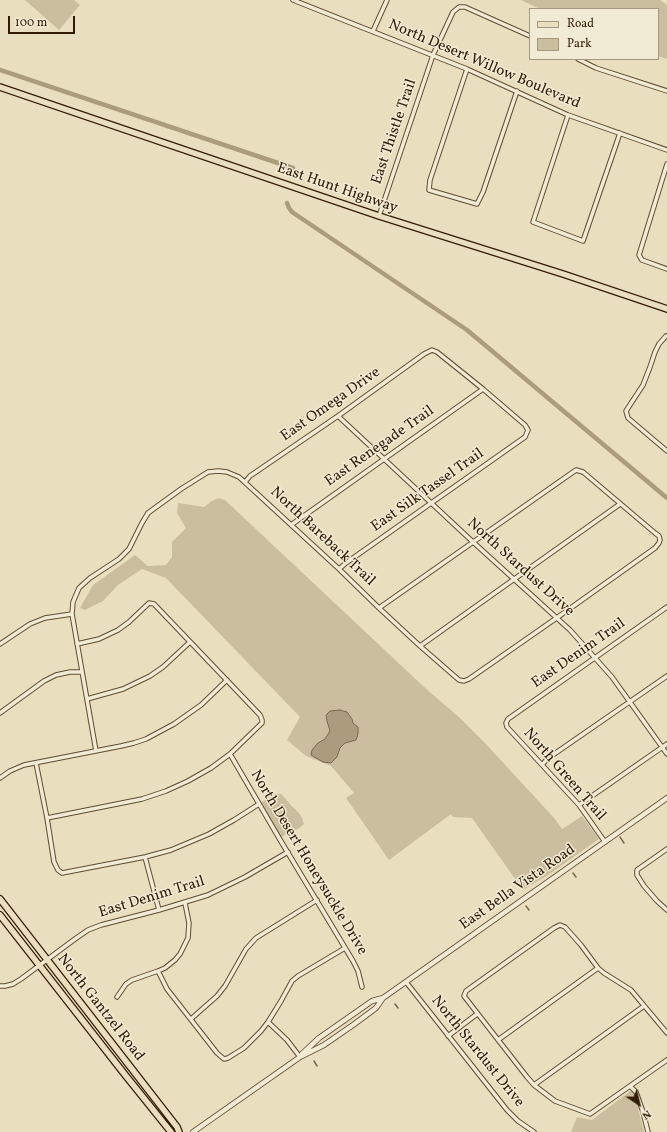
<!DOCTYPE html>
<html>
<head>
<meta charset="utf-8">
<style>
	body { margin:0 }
	#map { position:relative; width:667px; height:1132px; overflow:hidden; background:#e9dfbe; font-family:Vollkorn,serif }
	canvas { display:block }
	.legend { position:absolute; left:529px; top:8px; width:130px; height:52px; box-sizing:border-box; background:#f1ead5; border:1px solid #a59781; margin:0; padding:5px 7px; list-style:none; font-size:12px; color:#331b03 }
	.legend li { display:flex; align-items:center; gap:8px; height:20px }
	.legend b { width:20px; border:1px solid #a59781 }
	.north { position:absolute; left:619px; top:1084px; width:40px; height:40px; -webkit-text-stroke:3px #f1ead5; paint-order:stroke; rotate:145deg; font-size:11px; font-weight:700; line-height:16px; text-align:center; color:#331b03 }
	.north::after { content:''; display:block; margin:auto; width:14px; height:18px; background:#331b03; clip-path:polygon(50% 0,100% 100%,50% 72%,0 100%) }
	.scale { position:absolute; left:8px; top:16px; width:67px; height:18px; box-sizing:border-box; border:2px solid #331b03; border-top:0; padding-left:5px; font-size:12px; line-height:14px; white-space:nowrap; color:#331b03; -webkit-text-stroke:3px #f1ead5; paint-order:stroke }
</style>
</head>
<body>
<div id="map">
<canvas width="667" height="1132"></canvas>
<ul class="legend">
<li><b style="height:5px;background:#e9dfbe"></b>Road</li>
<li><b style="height:11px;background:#cabe9e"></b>Park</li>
</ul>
<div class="north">N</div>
<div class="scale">100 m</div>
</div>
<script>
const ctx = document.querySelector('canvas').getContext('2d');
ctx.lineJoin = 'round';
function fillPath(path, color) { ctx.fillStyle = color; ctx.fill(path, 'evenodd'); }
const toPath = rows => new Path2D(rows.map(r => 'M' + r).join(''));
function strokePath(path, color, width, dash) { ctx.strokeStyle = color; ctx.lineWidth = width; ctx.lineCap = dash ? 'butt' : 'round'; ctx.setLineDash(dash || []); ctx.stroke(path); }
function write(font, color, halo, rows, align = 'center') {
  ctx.font = font + ' Vollkorn,serif'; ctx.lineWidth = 3; ctx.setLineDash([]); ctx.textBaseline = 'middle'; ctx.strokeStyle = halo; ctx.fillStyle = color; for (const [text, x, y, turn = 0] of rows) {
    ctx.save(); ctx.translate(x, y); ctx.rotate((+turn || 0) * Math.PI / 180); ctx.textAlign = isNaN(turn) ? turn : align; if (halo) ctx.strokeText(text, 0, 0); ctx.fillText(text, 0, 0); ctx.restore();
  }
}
const green = toPath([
	[25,0,74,0,80,5,59,30],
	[521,0,660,0,667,5,667,59,658,56,658,9,540,9],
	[218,498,225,500,423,686,461,719,485,743,555,819,562,829,582,816,599,839,548,875,523,890,472,818,453,817,451,814,389,860,346,798,354,793,331,766,306,756,287,740,300,717,166,578,142,569,118,585,103,601,85,610,80,608,93,585,135,555,148,566,166,565,172,557,172,542,186,528,177,513,178,503,204,507,212,501],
	[276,793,281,794,285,798,290,804,299,813,302,818,304,824,298,829,279,838,259,804],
	[633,1089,644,1132,571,1132,577,1117,592,1120]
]);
const water = toPath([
	[340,710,347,712,352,719,353,723,358,727,358,734,356,740,345,743,340,748,337,757,331,763,323,762,311,755,312,750,318,743,325,739,330,731,327,721,326,715,330,711,340,710]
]);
const stream = toPath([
	[620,837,624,843],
	[573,873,576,877],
	[526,906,529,910],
	[395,1004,398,1008],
	[314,1061,317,1066]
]);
const canal = toPath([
	[0,70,293,168],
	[287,203,289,208,292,212,467,330,667,498]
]);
const minor = toPath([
	[293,0,467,69,568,115,667,150],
	[373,31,387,0],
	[578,59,596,68,667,91],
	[467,69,430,180,429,190,477,204,483,192,517,91],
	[568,115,533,222,583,241,620,133],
	[667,164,639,255,642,260,667,269],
	[379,216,433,55,453,12,459,7,465,7,530,36],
	[666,336,659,344,655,352,650,367,643,385,626,411,628,418,667,451],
	[338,416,473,542,570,630,612,677,667,754],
	[245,482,250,476,338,416,424,354,432,350,437,352,483,389,525,425,528,430,525,437,346,563,339,569],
	[291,525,483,389],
	[0,644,30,624,45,618,72,614],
	[420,646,620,504],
	[87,699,123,689,150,676,163,667,190,642],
	[0,713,44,681,56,675,70,672,82,672],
	[96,751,72,614,73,602,79,588,90,578,119,559,129,549,142,523,148,513,181,489,208,472,218,471,227,472,239,477,339,569,379,608,420,646,459,680,464,681,469,679,558,617,655,548,659,543,660,540,659,536,655,533,583,472,576,470,379,608],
	[230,754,279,838,353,961,358,971,362,987],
	[36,763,47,818,54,862,58,870,62,873,145,857,171,850,209,834,234,820,259,804],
	[542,765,547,759,667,676],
	[0,778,10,771,24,765,121,746,134,743,146,739,174,724,201,705,227,680],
	[579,805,667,744],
	[47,818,142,799,166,791,188,781,211,768,230,754,262,723,262,720,260,715,154,604,149,603,129,622,118,630,99,639,77,644],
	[605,842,579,805,507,727,506,723,508,719,667,607],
	[667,849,637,870,637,875,644,886,657,901,667,910],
	[145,857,159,910],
	[158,971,167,989,217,1053,224,1059,228,1058,244,1048,261,1031,268,1022,281,1001,292,981,298,976,345,948],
	[406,982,507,1110,518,1121,534,1132],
	[0,986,5,986,13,984,21,979,75,939,88,930,101,925,159,910,208,895,245,877,288,852],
	[117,997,126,984,132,980,158,971,165,968,175,960,180,954,188,938,189,923,185,903],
	[191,1019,217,996,225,986,246,949,256,938,317,900],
	[268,1022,287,1040,300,1057],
	[667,1033,631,990,604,973,598,968,581,945,565,927,560,925,554,928,466,991,464,996,527,1077,534,1085,555,1101,590,1114,667,1060],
	[448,1036,477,1014],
	[498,1040,598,968],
	[534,1085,644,1006],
	[630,1086,636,1092,643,1112,648,1132]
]);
const tertiary = toPath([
	[302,1054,319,1038,372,1001,383,998],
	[193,1132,300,1057,324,1045,353,1025,376,1008,383,998,667,798]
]);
const primary = toPath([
	[0,87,379,216,563,274,667,309],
	[0,899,177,1127,179,1132],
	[0,915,126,1076,171,1132]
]);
const streetNames = [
	["North Desert Willow Boulevard",484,65,23],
	["East Thistle Trail",395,132,-71],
	["East Hunt Highway",337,189,19],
	["East Omega Drive",331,405,-35],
	["East Renegade Trail",380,447,-35],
	["East Silk Tassel Trail",428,491,-35],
	["North Bareback Trail",322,537,43],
	["North Stardust Drive",520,568,42],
	["East Denim Trail",579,654,-35],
	["North Green Trail",564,775,49],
	["North Desert Honeysuckle Drive",308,863,59],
	["East Bella Vista Road",518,888,-35],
	["East Denim Trail",152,898,-17],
	["North Gantzel Road",100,1008,52],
	["North Stardust Drive",477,1052,51]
];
fillPath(green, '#cabe9e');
fillPath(water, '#ab9c7e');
strokePath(water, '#7b684d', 1);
strokePath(stream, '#7b684d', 1.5);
strokePath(canal, '#ab9c7e', 4.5);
strokePath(minor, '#604c32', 5.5);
strokePath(tertiary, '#604c32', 6);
strokePath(primary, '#331b03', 8);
strokePath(minor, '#f1ead5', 3.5);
strokePath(tertiary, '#f1ead5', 4.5);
strokePath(primary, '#e9dfbe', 5.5);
write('15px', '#331b03', '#f1ead5', streetNames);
</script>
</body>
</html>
